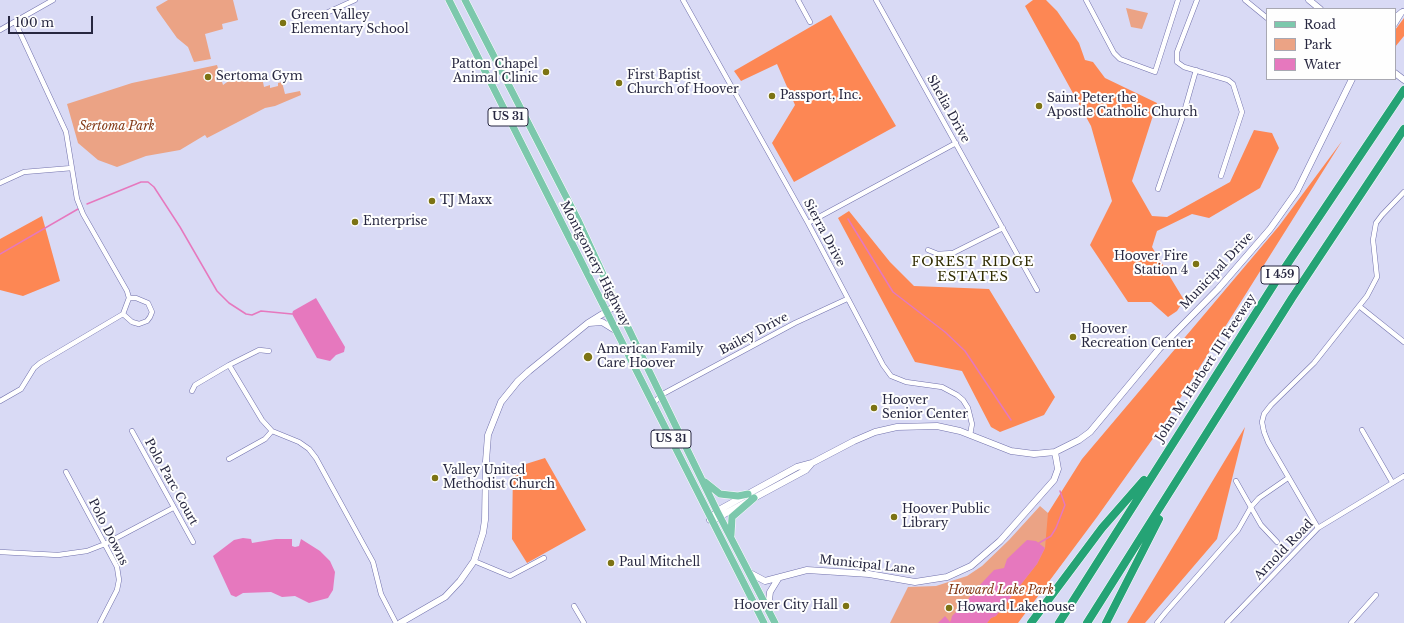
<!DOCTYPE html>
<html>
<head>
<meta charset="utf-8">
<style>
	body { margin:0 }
	#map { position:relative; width:1404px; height:623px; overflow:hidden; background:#d9daf5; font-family:"Libre Baskerville",serif }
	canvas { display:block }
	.legend { position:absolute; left:1266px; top:8px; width:130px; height:72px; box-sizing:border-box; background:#fefefe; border:1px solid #a8a8b2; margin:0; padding:5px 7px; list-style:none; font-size:12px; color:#272740 }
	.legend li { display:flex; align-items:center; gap:8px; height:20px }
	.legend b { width:20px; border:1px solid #a8a8b2 }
	.scale { position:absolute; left:8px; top:16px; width:85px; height:18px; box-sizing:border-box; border:2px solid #272740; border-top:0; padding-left:5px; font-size:12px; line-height:14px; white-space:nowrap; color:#272740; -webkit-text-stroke:3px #fefefe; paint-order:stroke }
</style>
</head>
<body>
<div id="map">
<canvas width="1404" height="623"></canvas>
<ul class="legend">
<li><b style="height:5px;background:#7cc8ac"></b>Road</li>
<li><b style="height:11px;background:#eba385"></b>Park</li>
<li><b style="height:11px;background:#e678be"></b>Water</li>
</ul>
<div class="scale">100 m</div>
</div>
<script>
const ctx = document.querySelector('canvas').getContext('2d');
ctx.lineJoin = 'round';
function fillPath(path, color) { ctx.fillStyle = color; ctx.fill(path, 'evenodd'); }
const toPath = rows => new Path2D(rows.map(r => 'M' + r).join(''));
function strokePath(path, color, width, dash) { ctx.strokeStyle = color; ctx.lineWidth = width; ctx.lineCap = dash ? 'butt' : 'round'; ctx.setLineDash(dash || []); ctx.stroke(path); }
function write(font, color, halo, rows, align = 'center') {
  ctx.font = font + ' "Libre Baskerville",serif'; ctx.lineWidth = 4; ctx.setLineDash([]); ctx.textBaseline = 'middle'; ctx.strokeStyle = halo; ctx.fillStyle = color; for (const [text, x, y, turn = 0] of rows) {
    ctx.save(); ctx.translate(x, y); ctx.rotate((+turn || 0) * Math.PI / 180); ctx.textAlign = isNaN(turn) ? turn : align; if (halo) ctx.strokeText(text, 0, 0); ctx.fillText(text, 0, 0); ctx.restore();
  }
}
const green = toPath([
	[168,0,233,0,238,20,222,24,223,29,205,34,211,59,194,62,188,47,177,38,157,10,156,7],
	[1126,8,1148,13,1142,29,1131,27],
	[217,65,223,85,230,80,261,72,264,87,270,85,270,88,278,86,278,83,282,82,285,94,300,91,301,95,275,106,265,108,207,138,205,135,180,150,146,156,117,167,98,160,78,143,67,104,132,83],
	[1040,506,1048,513,1066,558,1017,623,890,623,908,587,936,586,967,576,982,566,1009,540]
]);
const forest = toPath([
	[1033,0,1046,0,1057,11,1079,43,1085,60,1093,62,1105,78,1157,103,1132,181,1152,216,1167,217,1230,182,1254,130,1272,133,1279,148,1260,188,1209,218,1192,214,1157,231,1152,247,1184,300,1177,311,1168,317,1151,302,1128,302,1090,245,1112,201,1091,126,1025,6],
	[831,15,896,126,794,182,772,143,795,105,777,64,741,81,734,71],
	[1404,18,1404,36,1395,47,1395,30],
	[1342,141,1169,416,1097,517,1018,623,987,623,991,618,996,616,1037,564,1045,548,1048,513,1082,459,1279,226],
	[849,211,890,262,914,286,989,289,1055,397,1044,415,1000,432,991,427,962,371,915,362,838,218],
	[42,216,60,281,23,296,0,290,0,239],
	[1245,427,1217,539,1145,623,1127,623],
	[545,458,586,530,527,563,512,539,513,468]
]);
const water = toPath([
	[316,298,345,347,344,352,336,355,330,361,317,358,292,314,293,311],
	[243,538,251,539,252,543,276,539,292,539,292,546,295,547,299,546,301,539,320,551,330,561,335,572,333,590,328,598,309,603,295,596,282,597,271,592,243,593,236,597,231,595,213,556,234,540],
	[1027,540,1036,541,1045,548,1037,564,996,616,991,618,987,623,938,623,945,616,950,622,951,620,952,616,960,608,959,606,965,603,977,588,994,570,1004,568,1007,559]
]);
const stream = toPath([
	[87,204,141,182,148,182,154,187,180,227,217,291,229,303,246,314,252,315,261,311,292,314],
	[848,219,893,292,945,332,965,351,1011,420],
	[0,254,78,209],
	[1039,543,1051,536,1056,528,1065,505,1060,491]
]);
const street = toPath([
	[683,0,808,223,883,365,891,376,906,382,942,387,957,395,963,400,968,408,972,424,970,435],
	[798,0,810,22],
	[876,0,1037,290],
	[1086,0,1114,53,1120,59,1155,72,1178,0],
	[1197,0,1177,52,1177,62,1184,67,1228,80,1233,84,1242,112,1221,176],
	[1245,0,1267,18],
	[324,14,355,0],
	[1395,17,1401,12],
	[1395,24,1403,11],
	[0,30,53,0],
	[0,183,24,172,72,168],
	[1158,189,1182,119,1196,70],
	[808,223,956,143],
	[928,250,938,254,953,253,1003,228],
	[1359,306,1404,342],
	[123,314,132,322,139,324,147,321,150,317,152,312,148,303,136,298,129,298],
	[229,365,262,420,272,431,299,442,309,449,316,458,373,562,381,594,396,623],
	[192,391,195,385,229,365,259,350,269,351],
	[0,401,21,389,34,368,40,363,123,314,129,298,127,291,83,214,77,199,66,132,15,22],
	[654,403,661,395,795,323,847,299],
	[1362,430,1392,482],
	[132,431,193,542],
	[229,459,265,439,272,431],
	[66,472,117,567,119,580,117,590,100,623],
	[1236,481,1261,525,1277,542],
	[1318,528,1268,442,1264,432,1262,422,1264,414,1271,405,1314,363,1367,296,1377,277,1373,240,1376,223,1382,215,1404,192],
	[0,552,58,555,87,551,105,544,173,508],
	[474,561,510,576,544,558],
	[574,606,584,623],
	[1157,623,1165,613,1238,530,1251,507,1259,498,1288,478],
	[1227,623,1318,528,1404,476],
	[1351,623,1376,595]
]);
const secondary = toPath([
	[1309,0,1320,9],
	[1395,73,1404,80],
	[589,323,602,322,615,330],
	[717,518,806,470,812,463],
	[710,520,717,511,797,467,812,463,854,441,875,432,897,427,937,426,960,431,1011,451,1034,454,1055,452,1079,440,1090,432,1159,349,1218,289,1270,229,1297,191,1352,79],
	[750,573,765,581,807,570,869,574,915,582,947,577,971,566,1000,541,1054,480,1058,469,1055,452],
	[768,608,770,592,778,579],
	[400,623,445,597,460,581,474,561,483,533,485,520,486,461,488,435,501,402,518,381,529,371,588,323,617,305]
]);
const primary = toPath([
	[449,0,764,623],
	[465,0,578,220,617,305,717,511,775,623],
	[705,482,720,494,738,496,748,494],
	[731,535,732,517,754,498]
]);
const highway = toPath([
	[1031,623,1102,528,1144,480],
	[1059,623,1278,278,1404,90],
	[1087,623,1292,298,1404,129],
	[1106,623,1159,519]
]);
const markers = [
	[283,23,4,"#7c7314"],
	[546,72,4,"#7c7314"],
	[208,77,4,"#7c7314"],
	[619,83,4,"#7c7314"],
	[772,96,4,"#7c7314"],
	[1039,106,4,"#7c7314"],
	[432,201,4,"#7c7314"],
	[355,222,4,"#7c7314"],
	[1196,264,4,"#7c7314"],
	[1073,337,4,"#7c7314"],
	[588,357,5,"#7c7314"],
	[874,408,4,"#7c7314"],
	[435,478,4,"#7c7314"],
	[894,517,4,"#7c7314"],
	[611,563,4,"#7c7314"],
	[846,606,4,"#7c7314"],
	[949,608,4,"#7c7314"]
];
const shields = [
	[508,117,40],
	[1280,275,38],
	[671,439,40]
];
const shieldNames = [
	["US 31",508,117],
	["I 459",1280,275],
	["US 31",671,439]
];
const poiNames = [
	["Green Valley",291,16],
	["Elementary School",291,30],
	["Patton Chapel",538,65,"right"],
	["Animal Clinic",538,79,"right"],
	["First Baptist",627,76],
	["Church of Hoover",627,90],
	["Sertoma Gym",216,77],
	["Passport, Inc.",780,96],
	["Saint Peter the",1047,99],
	["Apostle Catholic Church",1047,113],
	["TJ Maxx",440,201],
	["Enterprise",363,222],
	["Hoover Fire",1188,257,"right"],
	["Station 4",1188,271,"right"],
	["Hoover",1081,330],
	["Recreation Center",1081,344],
	["American Family",597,350],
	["Care Hoover",597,364],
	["Hoover",882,401],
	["Senior Center",882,415],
	["Valley United",443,471],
	["Methodist Church",443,485],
	["Hoover Public",902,510],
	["Library",902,524],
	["Paul Mitchell",619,563],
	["Hoover City Hall",838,606,"right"],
	["Howard Lakehouse",957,608]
];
const streetNames = [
	["Shelia Drive",948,109,61],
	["Sierra Drive",824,233,62],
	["Montgomery Highway",595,264,63],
	["Municipal Drive",1217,271,-47],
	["Bailey Drive",754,334,-28],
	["John M. Harbert III Freeway",1206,368,-57],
	["Polo Parc Court",171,482,61],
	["Polo Downs",108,532,63],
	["Arnold Road",1284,550,-46],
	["Municipal Lane",867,565,6]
];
const parkNames = [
	["Sertoma Park",117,127],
	["Howard Lake Park",1001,591]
];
const neighbourhoodNames = [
	["FOREST RIDGE",973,262],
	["ESTATES",973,277]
];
fillPath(green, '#eba385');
fillPath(forest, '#fd8754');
fillPath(water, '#e678be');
strokePath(stream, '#e678be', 1.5);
strokePath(street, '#7171ac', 5.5);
strokePath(secondary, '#7171ac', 7);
strokePath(primary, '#fff', 8);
strokePath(highway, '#fff', 9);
strokePath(street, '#fff', 4.5);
strokePath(secondary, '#fff', 6);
strokePath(primary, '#7cc8ac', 7);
strokePath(highway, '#25a375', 8);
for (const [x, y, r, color] of markers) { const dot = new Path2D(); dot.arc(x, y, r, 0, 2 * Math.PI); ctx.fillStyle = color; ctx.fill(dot); strokePath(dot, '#fefefe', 1.5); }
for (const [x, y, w] of shields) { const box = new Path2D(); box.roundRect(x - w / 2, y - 9, w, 18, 3); ctx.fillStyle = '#fefefe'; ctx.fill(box); strokePath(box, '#272740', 1); }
write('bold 11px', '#272740', null, shieldNames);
write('12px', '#272740', '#fefefe', poiNames, 'left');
write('12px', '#272740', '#fefefe', streetNames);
write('italic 12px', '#833916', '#fefefe', parkNames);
ctx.letterSpacing = '1px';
write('13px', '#302c00', '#fefefe', neighbourhoodNames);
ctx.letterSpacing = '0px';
</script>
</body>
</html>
